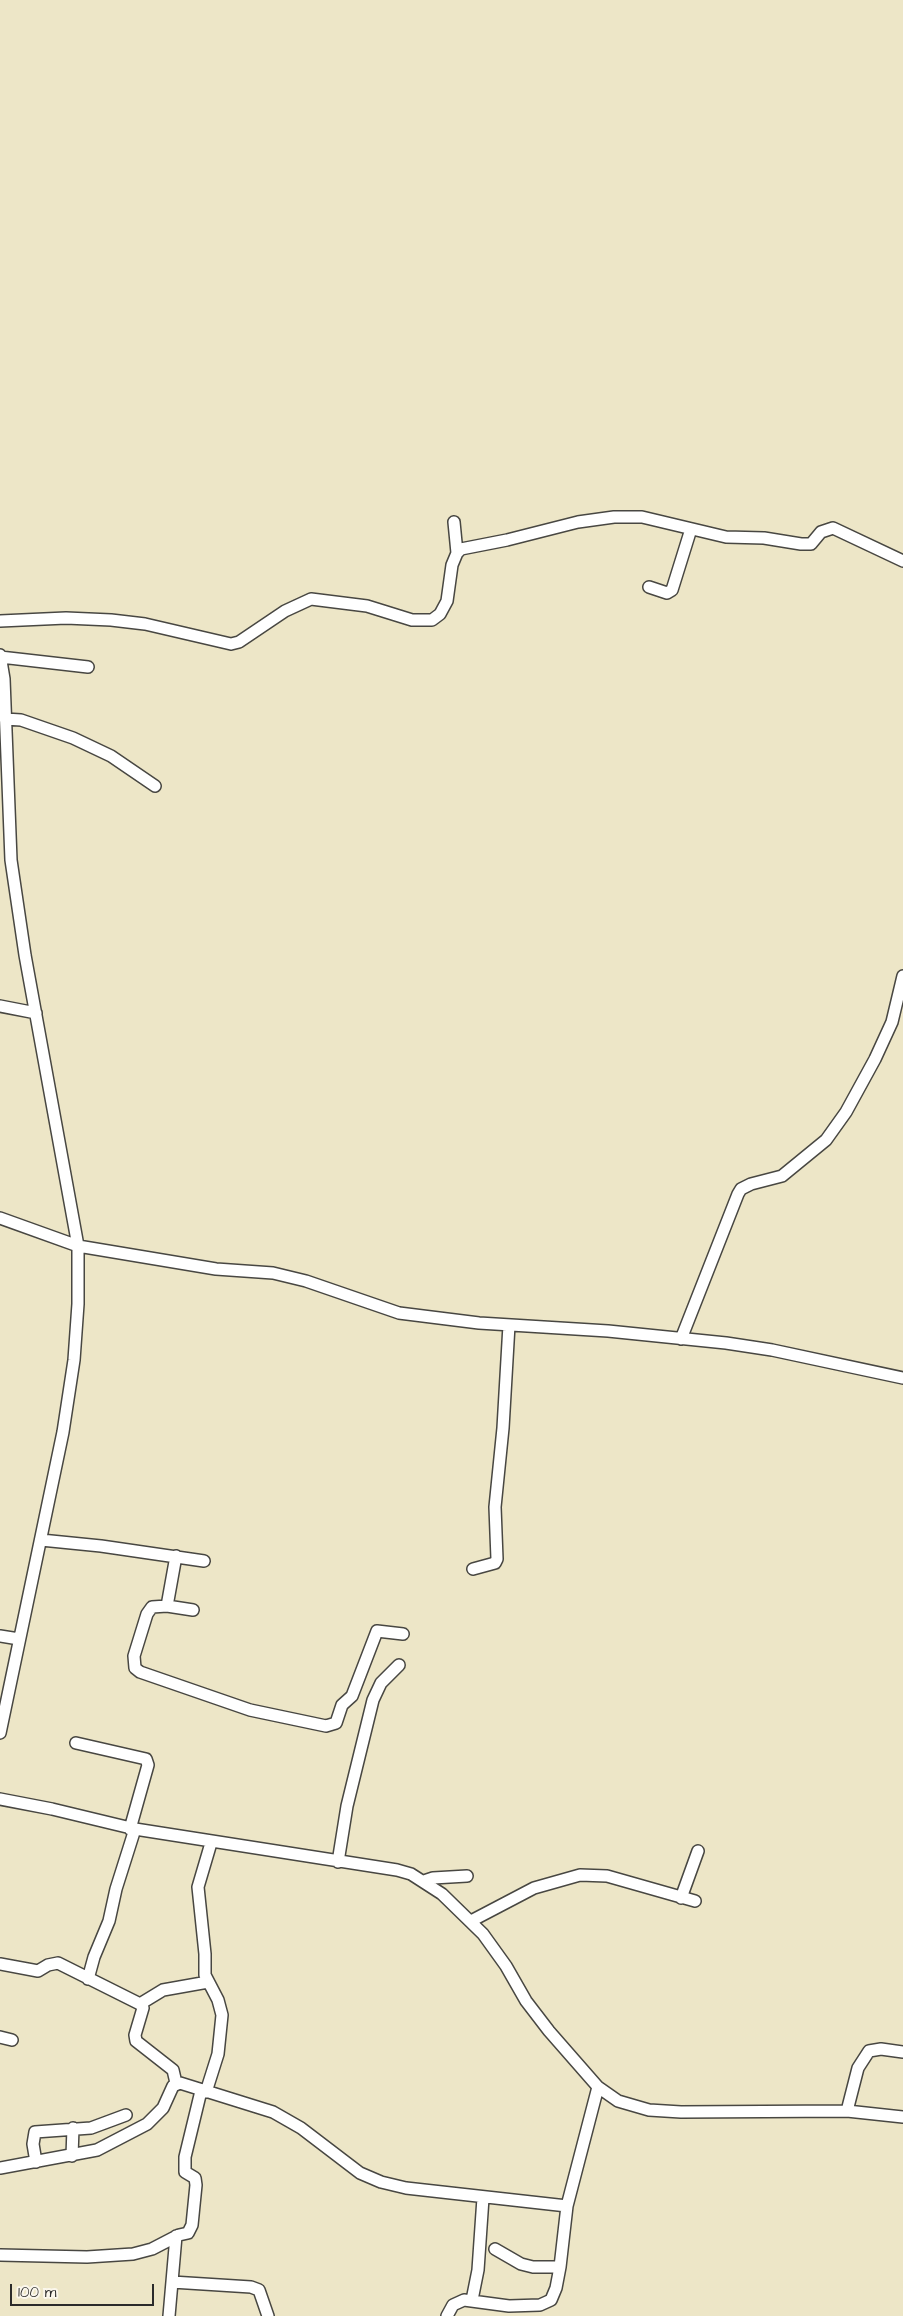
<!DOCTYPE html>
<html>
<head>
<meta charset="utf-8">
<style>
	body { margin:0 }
	#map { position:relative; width:903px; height:2316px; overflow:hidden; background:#ede6c7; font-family:"Architects Daughter",sans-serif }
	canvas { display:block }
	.scale { position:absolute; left:10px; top:2284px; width:144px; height:22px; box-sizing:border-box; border:2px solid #2b2b2b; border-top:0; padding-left:6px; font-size:15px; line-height:18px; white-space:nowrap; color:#2b2b2b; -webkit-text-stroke:4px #fbf7ec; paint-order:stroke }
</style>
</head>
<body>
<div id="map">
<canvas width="903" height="2316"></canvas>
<div class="scale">100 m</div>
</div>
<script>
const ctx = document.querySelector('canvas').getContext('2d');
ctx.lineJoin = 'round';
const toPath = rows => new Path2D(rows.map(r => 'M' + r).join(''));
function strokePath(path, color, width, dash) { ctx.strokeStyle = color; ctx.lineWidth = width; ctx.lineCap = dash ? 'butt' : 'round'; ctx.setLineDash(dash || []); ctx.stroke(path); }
const minor = toPath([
	[454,522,457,553],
	[649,587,667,593,672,590,691,529],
	[0,621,66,618,111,620,145,624,231,644,239,642,285,611,311,599,367,606,412,620,432,620,440,614,447,601,452,565,457,553,461,549,507,540,578,522,614,517,642,517,726,537,764,538,801,544,811,544,821,532,833,528,903,561],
	[0,655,4,679,11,860,25,955,78,1246,78,1304,74,1360,63,1432,0,1733],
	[0,657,88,667],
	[5,719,21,720,73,738,111,756,155,786],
	[0,1006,36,1013],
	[0,1218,78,1246,216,1269,273,1273,306,1281,399,1313,479,1323,608,1331,726,1343,772,1350,903,1378],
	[681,1339,738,1194,741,1189,751,1184,782,1176,826,1140,846,1112,875,1059,892,1022,903,976],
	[41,1540,101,1546,204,1561],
	[176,1556,167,1606,193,1610],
	[473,1569,495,1563,497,1559,495,1507,503,1428,509,1325],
	[167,1606,152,1607,147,1614,134,1656,135,1668,140,1672,250,1710,326,1726,336,1723,342,1705,352,1696,377,1631,403,1634],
	[0,1636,19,1639],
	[76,1743,146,1759,148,1765,130,1829],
	[0,1799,52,1809,135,1829,397,1870,411,1874,442,1894,483,1934,506,1966,526,2001,549,2031,598,2087,567,2206,560,2267,556,2288,551,2300,540,2305,509,2306,464,2300,453,2305,447,2316],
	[338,1862,347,1806,373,1700,381,1683,399,1665],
	[424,1881,433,1878,467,1876],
	[681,1898,698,1851],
	[471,1921,534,1888,580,1875,607,1876,695,1901],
	[0,1964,38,1971,48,1965,58,1963,140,2004,143,2008,135,2035,136,2041,173,2070,176,2083],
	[88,1979,94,1957,109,1921,116,1889,135,1829],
	[140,2004,163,1990,208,1982],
	[0,2037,12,2040],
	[598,2087,618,2101,649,2110,681,2112,847,2111,903,2117],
	[206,2092,218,2054,222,2015,218,2000,205,1975,205,1954,198,1887,211,1843],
	[847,2111,858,2068,869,2051,881,2049,903,2052],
	[72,2156,73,2128],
	[36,2162,33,2144,35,2132,91,2128,126,2115],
	[0,2168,97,2150,147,2124,163,2108,173,2086,180,2083,273,2112,301,2128,360,2173,381,2182,406,2188,567,2206],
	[495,2249,521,2264,533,2267,560,2267],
	[0,2255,87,2257,133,2254,152,2249,179,2235,188,2233,192,2225,196,2185,195,2178,185,2172,185,2157,201,2091],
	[172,2282,251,2287,259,2290,268,2316],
	[472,2300,478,2270,483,2198],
	[169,2316,176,2236]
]);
strokePath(minor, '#484742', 14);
strokePath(minor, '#fff', 11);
</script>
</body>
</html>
